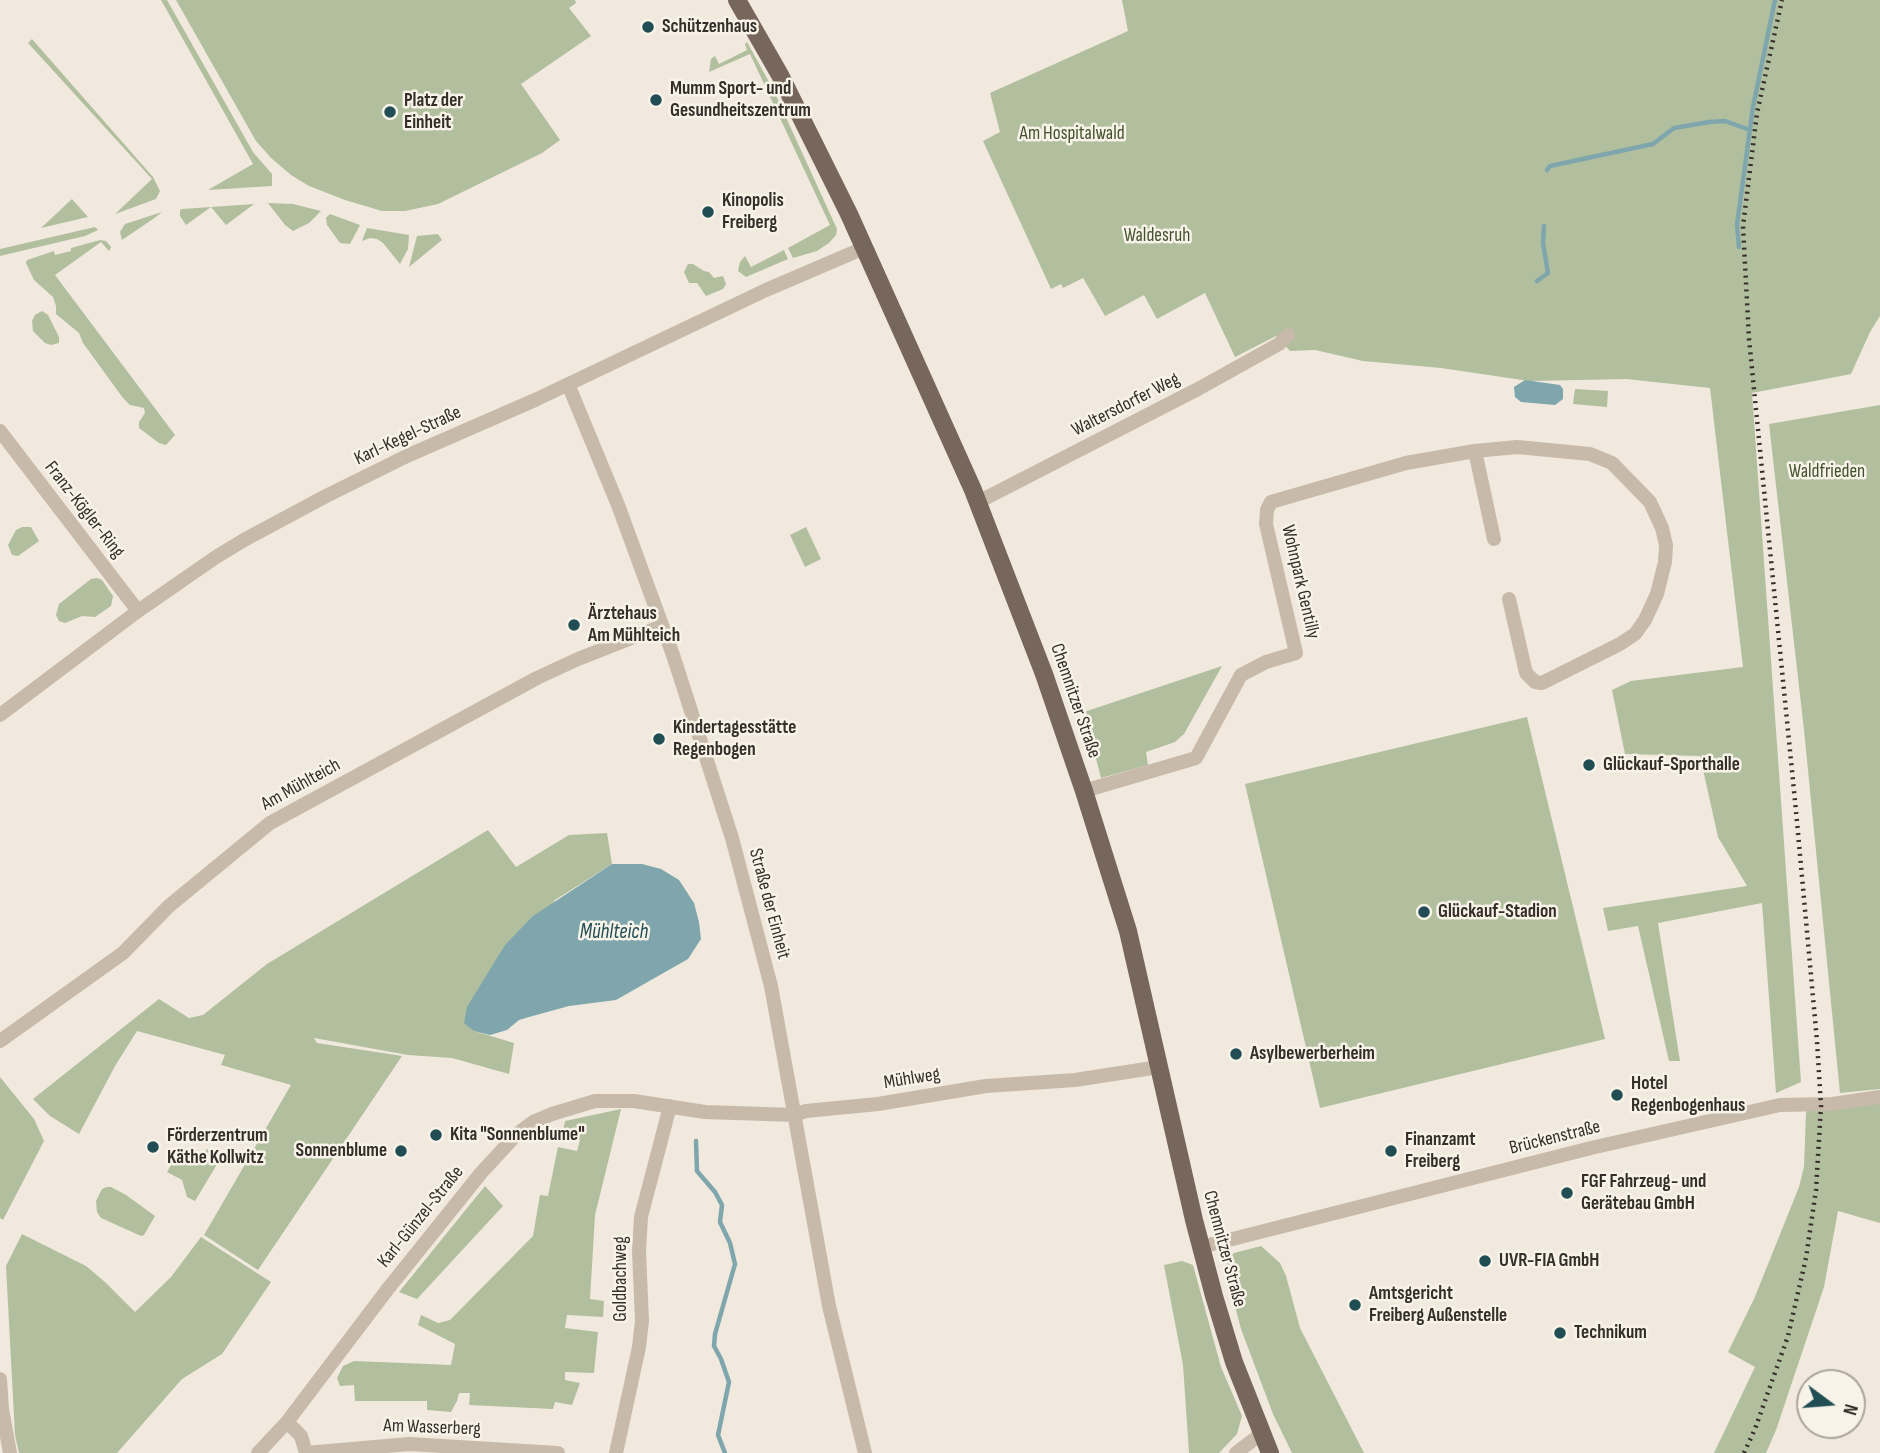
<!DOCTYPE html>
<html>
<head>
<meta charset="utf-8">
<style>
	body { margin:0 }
	#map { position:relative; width:1880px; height:1453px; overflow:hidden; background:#f1e9dd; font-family:"Sofia Sans Condensed",sans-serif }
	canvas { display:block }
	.north { position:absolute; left:1796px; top:1369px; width:70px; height:70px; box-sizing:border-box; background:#f8f3e9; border:2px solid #aaa49c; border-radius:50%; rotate:106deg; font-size:19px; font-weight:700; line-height:28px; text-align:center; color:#362e29 }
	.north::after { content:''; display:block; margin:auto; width:24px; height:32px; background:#214d55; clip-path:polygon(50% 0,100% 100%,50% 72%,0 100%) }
</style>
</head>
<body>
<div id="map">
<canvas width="1880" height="1453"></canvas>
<div class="north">N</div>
</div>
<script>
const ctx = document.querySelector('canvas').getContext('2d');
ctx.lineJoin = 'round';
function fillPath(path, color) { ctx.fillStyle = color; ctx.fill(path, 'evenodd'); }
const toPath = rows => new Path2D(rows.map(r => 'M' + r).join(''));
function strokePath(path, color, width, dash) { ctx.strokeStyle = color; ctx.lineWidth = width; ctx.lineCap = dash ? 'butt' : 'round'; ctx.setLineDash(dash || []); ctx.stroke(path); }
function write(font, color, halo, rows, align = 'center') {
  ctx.font = font + ' "Sofia Sans Condensed",sans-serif'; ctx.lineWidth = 5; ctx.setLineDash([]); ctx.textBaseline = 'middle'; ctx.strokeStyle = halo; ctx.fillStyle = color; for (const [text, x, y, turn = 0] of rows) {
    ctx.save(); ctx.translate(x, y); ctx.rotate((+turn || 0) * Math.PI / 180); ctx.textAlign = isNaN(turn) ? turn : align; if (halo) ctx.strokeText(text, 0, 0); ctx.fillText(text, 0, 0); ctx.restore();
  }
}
const green = toPath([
	[161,0,167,0,253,152,272,174,272,186,208,190,253,164],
	[176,0,575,0,576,3,569,8,591,36,521,84,560,140,542,153,438,204,405,211,382,211,345,200,309,186,291,175,271,158,256,141],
	[1122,0,1880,0,1880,316,1870,332,1851,374,1752,393,1801,1082,1776,1093,1762,903,1658,923,1680,1061,1669,1061,1638,926,1608,931,1603,908,1747,886,1718,837,1700,756,1625,754,1612,690,1631,681,1743,667,1710,388,1626,379,1529,381,1441,368,1363,361,1315,350,1290,351,1276,336,1235,357,1205,293,1157,319,1144,295,1105,316,1083,278,1063,288,1061,284,1051,289,983,141,1000,132,990,93,1128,31],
	[32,39,153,177,160,191,156,199,115,214,152,179,28,43],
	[747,42,773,89,837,229,836,235,829,243,817,251,793,258,788,248,830,225,750,54,709,72,711,59,715,56,719,64,747,50,745,44],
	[72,199,88,217,41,228],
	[268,203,293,204,321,211,309,223,293,231,285,225],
	[254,204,226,225,211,207,186,225,180,216,180,210,182,209],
	[162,212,153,219,122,240,120,232,125,224],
	[330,214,360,225,350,244,340,243,327,225,326,218],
	[95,227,98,230,85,236,0,256,0,249],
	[367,228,409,235,408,249,400,264,383,243,377,239,370,238,362,241],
	[438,234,442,240,409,267,417,236],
	[100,240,106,241,111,247,109,251,101,242,55,275,175,435,166,445,159,443,139,428,139,422,145,413,144,408,130,405,123,398,83,343,79,333,56,314,56,306,53,297,34,280,26,263,27,260,54,251,55,255,71,251,71,248],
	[784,250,788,259,746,277,738,271,740,262,745,256,751,267],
	[688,264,693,264,704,271,709,272,714,278,723,276,726,284,723,289,706,296,697,283,689,283,684,272],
	[42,311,48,315,59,337,59,343,51,345,45,343,33,331,32,321,35,315],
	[1575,389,1608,391,1607,407,1573,404],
	[1880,405,1880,1089,1840,1093,1804,730,1769,424],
	[22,527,31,527,39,541,18,556,12,555,8,545,16,530],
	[806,527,821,559,805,567,790,535],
	[97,578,102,580,113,596,111,606,95,617,82,616,65,623,59,621,56,615,59,604,91,579],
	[1222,666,1184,734,1175,742,1146,752,1148,765,1101,778,1084,712],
	[1527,717,1605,1039,1320,1108,1245,784],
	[488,830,516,867,569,835,607,833,612,864,555,900,474,1031,514,1043,509,1074,452,1058,408,1055,314,1038,317,1043,402,1056,258,1270,204,1235,291,1085,221,1065,225,1055,137,1031,115,1066,79,1134,50,1116,33,1099,159,999,189,1018,203,1015,267,964],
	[0,1077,34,1119,44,1141,3,1220,0,1218],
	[1880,1097,1880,1223,1838,1211,1824,1287,1776,1430,1766,1453,1714,1453,1755,1367,1728,1352,1754,1299,1799,1187,1804,1167,1806,1113,1810,1104],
	[621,1109,595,1215,590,1299,604,1301,603,1317,567,1315,565,1328,598,1332,594,1373,565,1372,565,1380,580,1383,572,1405,555,1402,553,1409,469,1405,470,1393,459,1393,457,1401,451,1412,427,1410,427,1401,355,1401,354,1385,340,1386,337,1378,343,1366,354,1361,451,1365,455,1344,418,1325,421,1315,438,1323,450,1320,533,1236,540,1195,548,1196,558,1147,577,1151,580,1140,562,1136,565,1121],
	[207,1149,222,1156,195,1201,187,1197,182,1180,167,1172,179,1151,198,1158,202,1157],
	[485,1186,503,1206,417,1299,399,1292],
	[107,1187,111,1187,126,1195,155,1216,144,1235,141,1236,101,1218,97,1212,96,1201,102,1189],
	[22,1234,86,1266,105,1282,135,1312,171,1277,201,1237,271,1282,222,1354,182,1379,117,1453,19,1453,15,1435,6,1266],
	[1261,1246,1280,1263,1286,1276,1300,1328,1364,1453,1292,1453,1273,1414,1241,1329,1226,1272,1228,1259,1234,1253],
	[1182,1261,1193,1265,1221,1367,1242,1416,1237,1434,1219,1453,1189,1453,1183,1365,1164,1265]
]);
const water = toPath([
	[1525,380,1560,385,1563,389,1563,399,1555,405,1521,402,1515,397,1514,387],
	[612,864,642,864,661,869,679,880,694,903,699,922,701,939,688,959,616,1000,569,1006,529,1017,519,1020,507,1030,490,1035,474,1031,464,1023,467,1007,505,945,533,916]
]);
const stream = toPath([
	[1547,170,1550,166,1653,144,1674,128,1709,122,1725,121,1750,130],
	[1739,247,1737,225,1753,107,1775,0],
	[1537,281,1548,273,1543,243,1544,226],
	[696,1141,697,1171,715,1192,722,1205,720,1222,730,1243,735,1264,715,1334,714,1346,721,1359,729,1382,718,1435,725,1453]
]);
const minor = toPath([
	[568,384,618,505,673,655,732,838,771,986,829,1306,865,1453],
	[0,431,138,611],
	[1475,451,1494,539],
	[978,502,1198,389,1279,344,1288,335],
	[0,715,138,611,216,557,244,540,326,496,409,455,535,400,766,290,864,248],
	[1084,791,1196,758,1241,675,1266,662,1296,653,1266,524,1267,510,1271,502,1406,463,1475,451,1517,447,1590,454,1612,463,1650,502,1662,528,1666,545,1665,562,1657,594,1645,620,1635,634,1620,644,1542,683,1535,682,1526,673,1509,599],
	[0,1041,123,953,169,906,270,823,537,678,578,659,662,626],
	[1201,1247,1591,1148,1780,1105,1832,1104,1880,1097],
	[0,1379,2,1409,10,1453],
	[287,1422,301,1436,306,1453],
	[258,1453,287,1422,387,1290,481,1173,517,1134,533,1122,552,1114,595,1101,634,1101,705,1112,794,1115,806,1111,878,1104,986,1086,1075,1080,1159,1067],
	[306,1453,409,1444,558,1453],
	[616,1453,639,1347,642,1321,639,1251,641,1217,670,1106],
	[1236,1453,1261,1434]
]);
const major = toPath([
	[737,0,780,75,849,214,973,490,1044,674,1084,791,1128,931,1194,1220,1214,1296,1234,1362,1270,1453]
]);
const rail = toPath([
	[1744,1453,1755,1429,1788,1336,1806,1258,1816,1190,1821,1106,1817,1041,1796,811,1749,339,1743,226,1757,113,1782,0]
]);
const markers = [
	[648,27,7,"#214d55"],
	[656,100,7,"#214d55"],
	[390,112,7,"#214d55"],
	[708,212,7,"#214d55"],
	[574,625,7,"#214d55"],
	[659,739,7,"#214d55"],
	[1589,765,7,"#214d55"],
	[1424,912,7,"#214d55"],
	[1236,1054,7,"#214d55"],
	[1617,1095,7,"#214d55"],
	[436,1135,7,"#214d55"],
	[153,1147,7,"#214d55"],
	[401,1151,7,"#214d55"],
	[1391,1151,7,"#214d55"],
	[1567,1193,7,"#214d55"],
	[1485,1261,7,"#214d55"],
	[1355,1305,7,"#214d55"],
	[1560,1333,7,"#214d55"]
];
const poiNames = [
	["Schützenhaus",662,27],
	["Mumm Sport- und",670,89],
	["Gesundheitszentrum",670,111],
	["Platz der",404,101],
	["Einheit",404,123],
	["Kinopolis",722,201],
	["Freiberg",722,223],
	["Ärztehaus",588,614],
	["Am Mühlteich",588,636],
	["Kindertagesstätte",673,728],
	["Regenbogen",673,750],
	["Glückauf-Sporthalle",1603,765],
	["Glückauf-Stadion",1438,912],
	["Asylbewerberheim",1250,1054],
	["Hotel",1631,1084],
	["Regenbogenhaus",1631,1106],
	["Kita \"Sonnenblume\"",450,1135],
	["Förderzentrum",167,1136],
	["Käthe Kollwitz",167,1158],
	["Finanzamt",1405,1140],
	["Freiberg",1405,1162],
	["Sonnenblume",387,1151,"right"],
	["FGF Fahrzeug- und",1581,1182],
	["Gerätebau GmbH",1581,1204],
	["UVR-FIA GmbH",1499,1261],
	["Amtsgericht",1369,1294],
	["Freiberg Außenstelle",1369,1316],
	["Technikum",1574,1333]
];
const parkNames = [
	["Am Hospitalwald",1072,134],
	["Waldesruh",1157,236],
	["Waldfrieden",1827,472]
];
const streetNames = [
	["Waltersdorfer Weg",1126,405,-27],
	["Karl-Kegel-Straße",408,436,-25],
	["Franz-Kögler-Ring",84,510,52],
	["Wohnpark Gentilly",1300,582,77],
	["Chemnitzer Straße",1075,701,71],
	["Am Mühlteich",301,785,-29],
	["Straße der Einheit",769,904,75],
	["Mühlweg",912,1079,-9],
	["Brückenstraße",1555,1138,-14],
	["Karl-Günzel-Straße",421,1217,-51],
	["Chemnitzer Straße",1224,1249,75],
	["Goldbachweg",621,1279,-90],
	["Am Wasserberg",432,1428,2]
];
const waterNames = [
	["Mühlteich",614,933]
];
fillPath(green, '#b1bf9e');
fillPath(water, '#7ea6ac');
strokePath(stream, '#7ea6ac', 4.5);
strokePath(minor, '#c8baaa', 14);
strokePath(major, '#77665b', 18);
strokePath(rail, '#362e29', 4.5, [2, 5]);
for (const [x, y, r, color] of markers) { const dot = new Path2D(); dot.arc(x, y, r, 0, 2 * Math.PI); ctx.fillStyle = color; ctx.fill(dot); strokePath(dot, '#f8f3e9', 2.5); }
write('bold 19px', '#362e29', '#f8f3e9', poiNames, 'left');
write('19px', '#43522e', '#f8f3e9', parkNames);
write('19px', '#362e29', '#f8f3e9', streetNames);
write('italic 21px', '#214d55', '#f8f3e9', waterNames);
</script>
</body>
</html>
